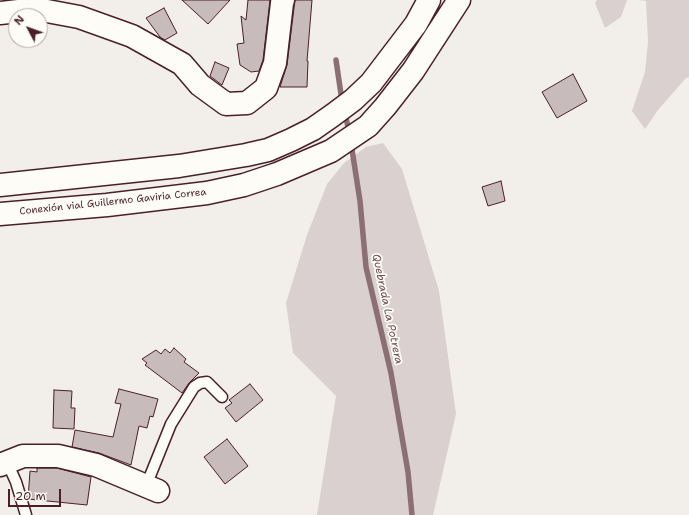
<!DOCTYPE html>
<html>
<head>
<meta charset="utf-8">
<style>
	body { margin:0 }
	#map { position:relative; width:689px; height:515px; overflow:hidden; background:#f2efeb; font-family:"Shantell Sans",sans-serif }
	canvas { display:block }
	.north { position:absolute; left:8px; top:8px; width:40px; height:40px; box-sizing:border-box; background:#fdfcf7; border:1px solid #b5a4a5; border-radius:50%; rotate:311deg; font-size:11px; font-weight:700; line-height:16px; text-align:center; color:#4a1f2b }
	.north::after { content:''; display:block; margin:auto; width:14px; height:18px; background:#4a1f2b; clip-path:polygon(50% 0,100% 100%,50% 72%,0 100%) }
	.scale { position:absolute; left:8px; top:489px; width:53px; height:18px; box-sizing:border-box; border:2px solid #4a1f2b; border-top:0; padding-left:5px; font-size:12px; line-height:14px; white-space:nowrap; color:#4a1f2b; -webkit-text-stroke:3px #fdfcf7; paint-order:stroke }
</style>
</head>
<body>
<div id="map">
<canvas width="689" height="515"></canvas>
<div class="north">N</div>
<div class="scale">20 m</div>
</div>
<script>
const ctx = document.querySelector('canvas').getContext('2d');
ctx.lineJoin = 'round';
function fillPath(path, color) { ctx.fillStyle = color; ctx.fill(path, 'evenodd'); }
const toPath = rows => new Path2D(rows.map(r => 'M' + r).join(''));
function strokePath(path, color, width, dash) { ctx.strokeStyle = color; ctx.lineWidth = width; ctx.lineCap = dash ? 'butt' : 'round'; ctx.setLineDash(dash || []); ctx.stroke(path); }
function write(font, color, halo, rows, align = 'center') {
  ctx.font = font + ' "Shantell Sans",sans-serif'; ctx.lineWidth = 3.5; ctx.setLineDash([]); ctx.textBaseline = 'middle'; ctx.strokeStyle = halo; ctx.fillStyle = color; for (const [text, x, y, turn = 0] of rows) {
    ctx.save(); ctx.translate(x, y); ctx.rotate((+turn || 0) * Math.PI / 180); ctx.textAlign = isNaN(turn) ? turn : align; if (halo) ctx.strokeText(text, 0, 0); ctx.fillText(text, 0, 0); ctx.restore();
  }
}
const green = toPath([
	[597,0,627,0,621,17,605,28,595,3],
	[638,0,689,0,689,77,686,78,658,110,645,129,632,111,645,72,648,42,646,1],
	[383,143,402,169,439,291,456,414,433,515,317,515,336,396,293,353,286,303,307,235,327,184,344,163,366,147]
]);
const stream = toPath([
	[336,60,342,101],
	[345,113,349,132],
	[351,143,360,201,366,267,391,373,408,472,412,515]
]);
const building = toPath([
	[182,0,230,0,208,24,182,0],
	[248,0,270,0,263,60,259,71,251,72,240,65,237,44,244,43,241,16,246,20,248,0],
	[295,0,312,0,307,61,308,61,307,87,280,87,287,65,295,0],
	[164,8,177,33,165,40,160,37,146,18,164,8],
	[215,62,229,68,222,85,210,76,215,62],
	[573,74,587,101,557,118,542,92,573,74],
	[501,181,505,201,488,206,482,187,501,181],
	[174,348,186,359,184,362,199,373,189,383,182,393,145,365,147,363,142,359,156,350,161,354,165,349,170,353,174,348],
	[250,384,263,400,236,422,225,408,232,403,229,400,250,384],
	[119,389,158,399,153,417,150,416,147,428,139,426,131,465,99,453,72,447,75,430,113,437,121,404,115,403,119,389],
	[54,390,72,391,71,408,75,408,74,429,53,428,54,390],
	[227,439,248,466,225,484,204,457,227,439],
	[37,468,57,468,91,477,87,505,28,499,30,471,37,472,37,468]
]);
const lane = toPath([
	[7,462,16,482,26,515],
	[146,486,171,424,194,387,200,383,207,382,222,397]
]);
const secondary = toPath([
	[0,13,36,9,79,17,132,36,182,64,200,85,226,104,247,103,266,88,275,63,282,3,283,0],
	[0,465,23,456,58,456,96,465,158,491]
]);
const highway = toPath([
	[0,185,179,166,246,155,268,150,291,140,313,129,333,115,353,100,371,83,416,24,429,0],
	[0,214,107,205,207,193,244,185,277,174,331,151,368,126,385,107,413,71,459,0]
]);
const streetNames = [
	["Conexión vial Guillermo Gaviria Correa",113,202,-6]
];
const waterNames = [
	["Quebrada La Potrera",387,309,78]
];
fillPath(green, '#d9d0cf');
strokePath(stream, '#8b6f75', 5.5);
fillPath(building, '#c8bbbb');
strokePath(building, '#4a1f2b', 1);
strokePath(lane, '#4a1f2b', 13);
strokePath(secondary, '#4a1f2b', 25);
strokePath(highway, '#4a1f2b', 25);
strokePath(lane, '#fdfcf7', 10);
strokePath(secondary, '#fdfcf7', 22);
strokePath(highway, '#fdfcf7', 22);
write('10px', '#4a1f2b', '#fdfcf7', streetNames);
write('italic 11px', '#704e56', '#fdfcf7', waterNames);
</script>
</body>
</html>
